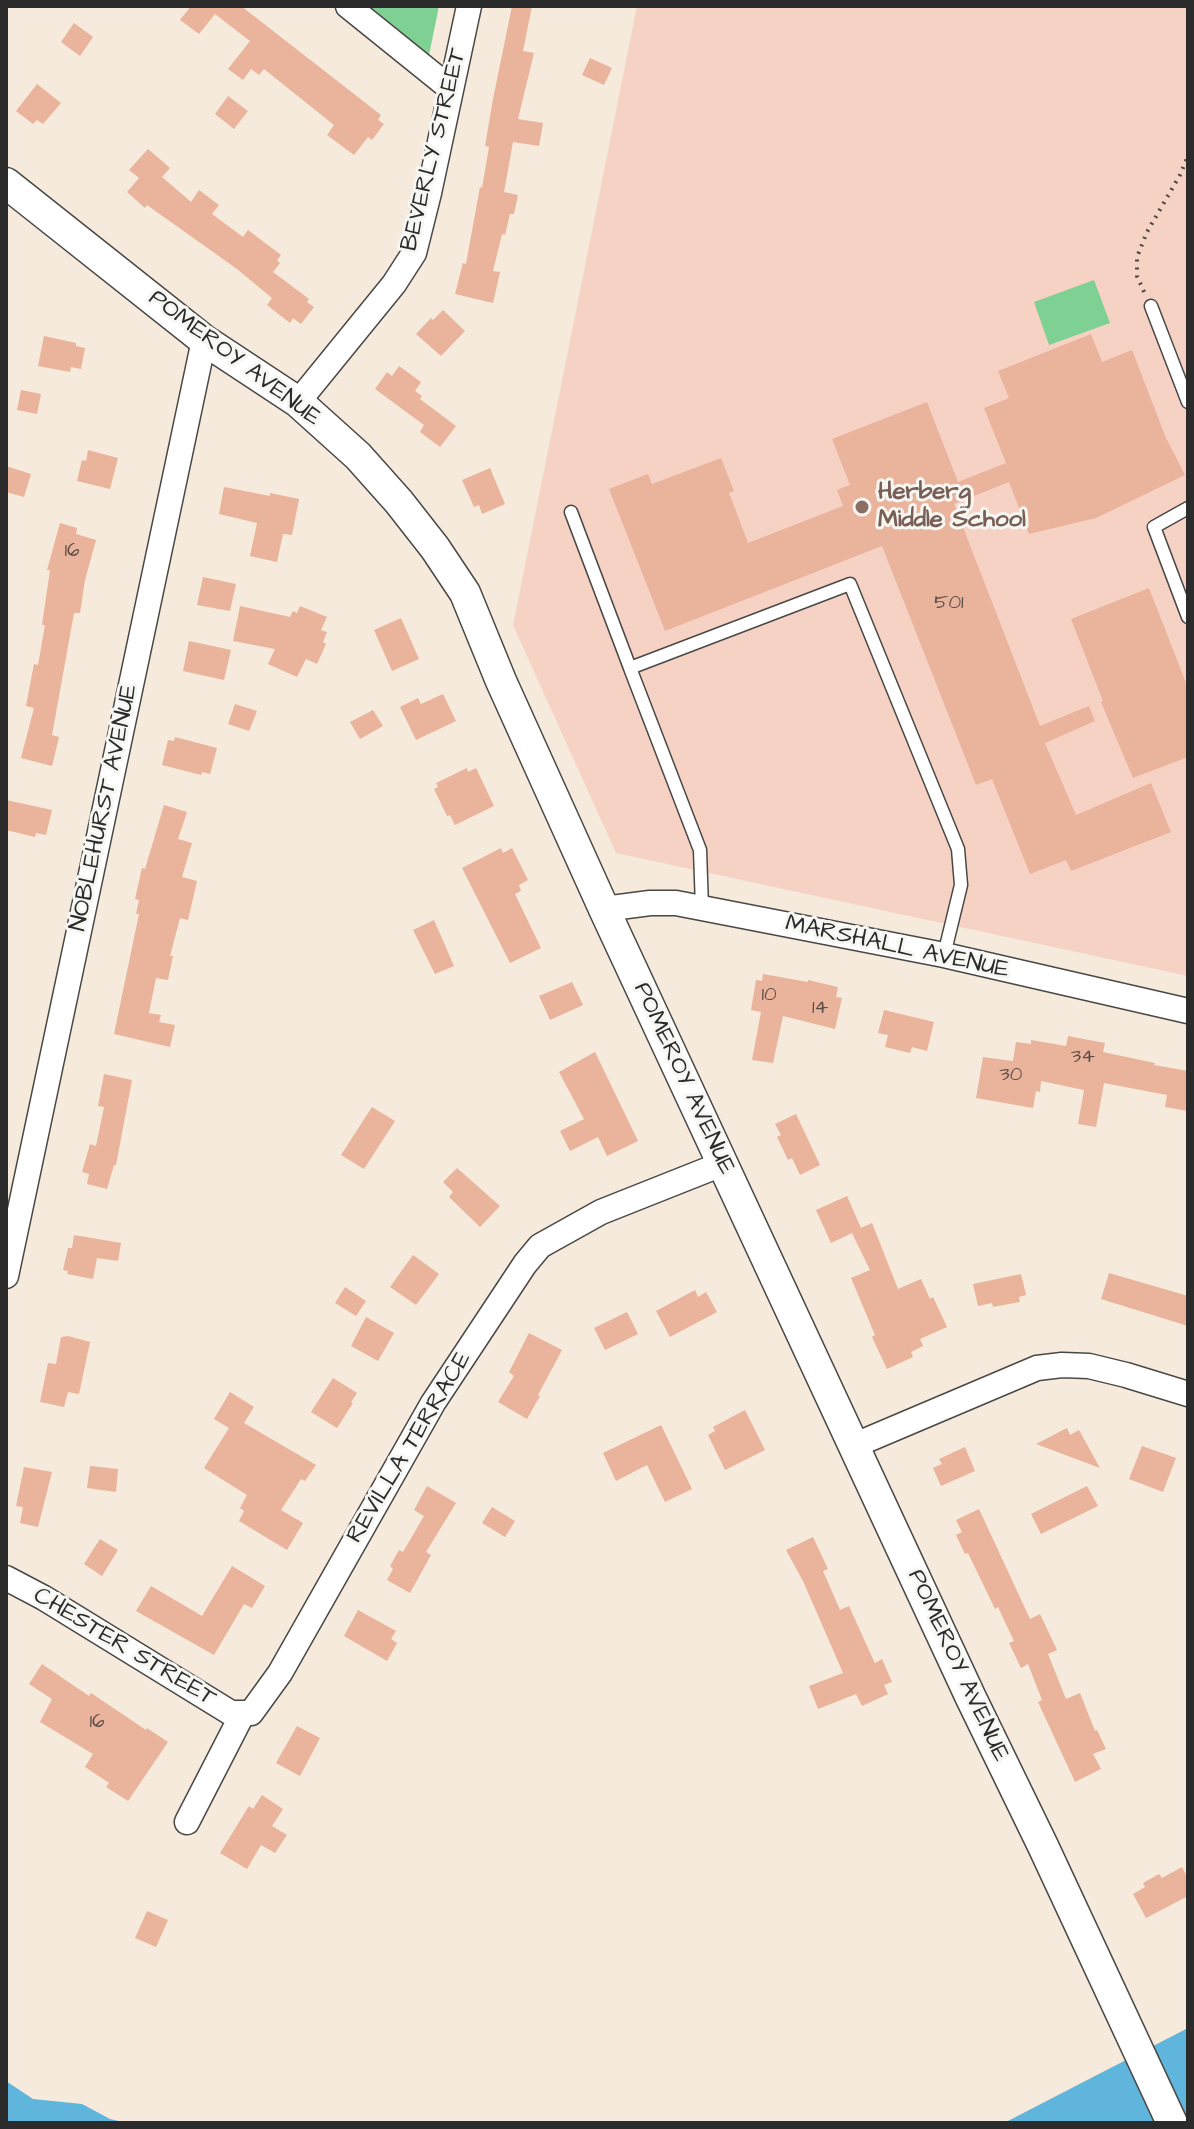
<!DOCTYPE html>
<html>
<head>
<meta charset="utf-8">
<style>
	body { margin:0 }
	#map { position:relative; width:1194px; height:2129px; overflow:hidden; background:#f5eadb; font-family:"Architects Daughter",sans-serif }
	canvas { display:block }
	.frame { position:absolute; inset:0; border:8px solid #2b2b2b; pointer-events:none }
</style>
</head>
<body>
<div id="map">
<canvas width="1194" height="2129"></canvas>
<div class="frame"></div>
</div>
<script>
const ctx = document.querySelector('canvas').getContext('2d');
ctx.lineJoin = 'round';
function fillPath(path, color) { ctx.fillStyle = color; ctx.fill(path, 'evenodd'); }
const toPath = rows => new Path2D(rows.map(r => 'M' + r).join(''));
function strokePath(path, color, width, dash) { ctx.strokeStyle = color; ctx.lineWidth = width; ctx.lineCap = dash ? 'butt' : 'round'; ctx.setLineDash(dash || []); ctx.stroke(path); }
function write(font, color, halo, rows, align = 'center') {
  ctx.font = font + ' "Architects Daughter",sans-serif'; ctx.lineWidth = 6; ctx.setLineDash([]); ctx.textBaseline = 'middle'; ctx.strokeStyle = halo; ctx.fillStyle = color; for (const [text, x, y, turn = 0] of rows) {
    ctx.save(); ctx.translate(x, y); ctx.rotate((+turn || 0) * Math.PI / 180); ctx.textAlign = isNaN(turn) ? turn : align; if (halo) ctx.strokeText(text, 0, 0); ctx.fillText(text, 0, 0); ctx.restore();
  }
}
const built = toPath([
	[637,6,1188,6,1188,976,616,853,513,625]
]);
const green = toPath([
	[366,6,439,6,429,55],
	[1094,280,1110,323,1049,345,1034,302]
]);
const water = toPath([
	[1188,2028,1188,2123,1004,2123,1033,2108],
	[6,2081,33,2099,82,2104,110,2119,127,2123,6,2123]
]);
const building = toPath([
	[191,6,241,6,381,115,378,120,384,124,372,140,368,137,354,155,327,135,334,125,264,69,259,75,251,69,243,80,228,69,250,41,215,14,199,34,180,20],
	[512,6,532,6,523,51,534,53,518,119,543,123,539,146,513,142,504,192,518,195,514,214,510,214,505,235,502,234,493,271,500,272,493,303,455,294,463,263,466,264,480,187,482,188,489,147,485,146,493,99],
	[74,23,93,37,80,56,61,42],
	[590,58,612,68,604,85,582,75],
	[37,84,61,103,43,124,37,120,33,124,16,111],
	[228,96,248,111,234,129,215,114],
	[148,149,170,168,162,177,191,202,199,190,219,205,212,214,243,237,248,230,281,255,277,260,280,263,273,272,309,299,307,302,314,307,301,324,293,318,290,323,267,305,272,298,237,269,147,205,145,208,127,192,139,178,129,170],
	[443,310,465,331,441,356,416,334,431,318,433,320],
	[1091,334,1102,362,1132,350,1166,438,1185,475,1096,518,1029,534,1009,482,954,504,1040,726,1089,706,1095,721,1045,743,1076,815,1151,783,1171,832,1071,871,1066,860,1030,874,992,779,976,785,882,546,665,631,609,489,648,474,652,484,721,458,734,491,729,493,748,543,843,506,837,490,850,485,832,439,927,402,958,482,1006,463,984,408,1009,398,998,371],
	[44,336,76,343,76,346,85,348,81,369,71,367,70,372,38,366],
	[399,366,421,382,415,391,422,396,420,399,456,426,440,447,420,432,424,425,375,389,387,372,392,376],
	[21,390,41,394,37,414,17,410],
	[88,450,118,458,110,489,77,481,82,460,86,461],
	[6,466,31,474,24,497,6,492],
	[490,468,505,504,482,514,479,505,474,507,462,480],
	[224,487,270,496,270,493,299,499,292,535,283,534,277,562,250,556,257,523,219,514],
	[60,523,77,528,76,534,96,540,85,580,80,613,74,613,52,735,59,737,52,766,21,758,34,708,26,706,34,664,38,665,45,625,42,625,50,570,47,570],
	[203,577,236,584,230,611,197,605],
	[1149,588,1188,688,1188,757,1133,778,1101,702,1103,701,1071,619],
	[240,606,290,617,293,611,297,613,300,606,327,617,321,630,327,632,323,642,326,644,317,664,306,659,297,677,268,664,275,649,233,641],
	[401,618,419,659,392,671,374,630],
	[189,641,231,650,224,680,183,671],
	[443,694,456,721,416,740,400,707,418,698,421,704],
	[235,704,257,711,249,731,228,724],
	[373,710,383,726,360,739,350,722],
	[175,737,217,748,210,774,202,772,201,775,162,765,168,740,174,741],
	[467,768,468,772,476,768,494,806,455,825,450,815,447,816,434,789,438,787,436,783],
	[6,800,52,810,46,835,36,833,35,837,6,830],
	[164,805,187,812,178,839,192,843,182,877,197,881,188,920,180,918,170,956,173,956,168,980,156,978,149,1013,161,1015,159,1022,175,1025,170,1047,114,1034,139,914,136,914,139,900,135,899,142,868,145,869],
	[501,848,503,853,512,848,528,880,519,885,521,891,515,894,541,948,510,963,462,868],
	[434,920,454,966,435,974,413,930],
	[763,974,808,982,808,980,838,987,836,997,842,998,835,1029,783,1016,773,1063,752,1060,761,1012,751,1010,756,980,762,981],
	[572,982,583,1005,550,1020,539,996],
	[884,1010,934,1022,927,1051,912,1047,910,1053,885,1047,888,1035,878,1033],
	[1068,1036,1105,1043,1103,1052,1155,1063,1154,1065,1188,1071,1188,1111,1165,1107,1167,1095,1104,1083,1096,1127,1078,1124,1084,1090,1041,1081,1040,1092,1036,1091,1033,1108,976,1098,983,1057,1013,1061,1016,1042,1031,1044,1031,1040,1066,1046],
	[595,1052,638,1141,607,1156,598,1137,570,1151,560,1131,584,1119,559,1072],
	[104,1074,132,1080,116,1165,114,1165,107,1189,87,1184,89,1174,82,1172,90,1144,96,1146,104,1107,98,1106],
	[372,1107,395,1121,364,1169,341,1155],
	[796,1114,820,1165,800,1175,792,1158,788,1160,777,1137,781,1135,775,1124],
	[457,1168,500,1206,480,1227,449,1197,453,1192,443,1182],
	[847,1196,861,1228,872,1223,898,1289,921,1279,930,1299,933,1297,947,1327,920,1339,923,1346,911,1352,913,1357,887,1369,872,1337,875,1335,851,1278,870,1270,852,1233,831,1243,816,1210],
	[74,1235,121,1243,118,1261,97,1258,93,1279,67,1274,68,1271,63,1270,68,1248,72,1248],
	[413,1255,439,1274,416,1305,390,1287],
	[1109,1273,1188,1296,1188,1326,1101,1299],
	[1021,1274,1026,1295,1019,1297,1020,1302,993,1307,992,1303,978,1306,973,1284],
	[345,1287,366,1301,356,1316,335,1303],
	[695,1290,698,1297,706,1292,717,1312,670,1337,656,1311],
	[627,1312,638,1334,605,1350,594,1328],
	[366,1317,394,1333,378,1361,351,1346],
	[529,1333,562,1350,538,1395,540,1396,527,1419,498,1402,514,1376,509,1372],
	[68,1336,90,1342,79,1394,68,1392,64,1407,40,1402,48,1363,56,1364,61,1337],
	[333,1378,357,1393,351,1402,353,1403,337,1428,311,1412],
	[230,1392,254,1407,244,1423,316,1465,305,1481,301,1479,281,1510,303,1523,287,1550,239,1521,244,1511,240,1508,247,1495,204,1468,229,1428,214,1419],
	[745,1410,765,1450,725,1470,708,1435,715,1431,713,1427],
	[661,1425,692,1489,665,1502,647,1465,616,1481,603,1453],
	[1067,1428,1070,1435,1079,1430,1100,1468,1036,1444],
	[1142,1446,1176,1458,1163,1492,1129,1479],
	[965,1447,975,1471,941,1486,933,1468,942,1464,939,1459],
	[90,1466,118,1469,116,1492,87,1488],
	[24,1467,52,1472,38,1527,20,1523,23,1507,16,1506],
	[427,1486,456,1503,426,1552,431,1555,410,1593,387,1580,393,1569,390,1566,399,1550,403,1552,424,1516,414,1510],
	[1087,1486,1098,1506,1041,1534,1031,1514],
	[492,1507,515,1521,505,1537,482,1523],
	[979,1509,1030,1619,1040,1614,1057,1650,1048,1654,1066,1699,1080,1693,1095,1731,1097,1730,1106,1749,1093,1754,1101,1769,1075,1782,1038,1702,1042,1700,1028,1664,1021,1668,1009,1643,1014,1641,998,1607,995,1609,968,1553,965,1554,956,1535,962,1532,956,1520],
	[813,1537,828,1569,823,1571,840,1610,849,1606,872,1657,875,1663,882,1659,892,1682,884,1685,888,1694,862,1706,856,1694,818,1709,809,1686,843,1673,803,1581,786,1550],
	[100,1539,118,1550,102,1576,84,1564],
	[232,1566,265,1586,252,1608,244,1604,214,1655,136,1611,151,1586,202,1616],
	[358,1610,396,1631,391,1639,397,1643,387,1661,344,1636],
	[42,1664,89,1696,91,1693,146,1730,147,1728,168,1742,128,1801,106,1787,109,1783,85,1767,93,1754,40,1722,52,1699,29,1684],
	[297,1726,320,1738,300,1776,276,1763],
	[262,1795,283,1809,272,1826,287,1835,275,1853,261,1845,247,1869,220,1853,249,1806,253,1809],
	[1182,1867,1188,1879,1188,1896,1146,1918,1133,1894,1145,1887,1143,1883,1159,1874,1162,1878],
	[147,1911,168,1920,156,1947,135,1938]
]);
const path = toPath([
	[1144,292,1137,276,1137,257,1147,232,1180,175,1188,156]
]);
const service = toPath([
	[1151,306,1188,402],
	[1188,508,1154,527,1188,617],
	[571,512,630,668],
	[702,908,700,850,630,668,850,584,958,849,961,885,944,955]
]);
const minor = toPath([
	[348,6,451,89],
	[298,402,394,284,414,253,429,193,469,6],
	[604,909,650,903,676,903,944,955,1188,1011],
	[6,1276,204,340],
	[853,1446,1037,1368,1062,1365,1089,1366,1126,1375,1188,1394],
	[6,1578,44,1598,231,1713,243,1713],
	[187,1822,243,1713,251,1713,280,1673,433,1403,525,1264,540,1246,601,1212,722,1164]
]);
const tertiary = toPath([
	[6,183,204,340,298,402,358,456,399,502,435,548,465,593,501,681,604,909,971,1698,1043,1846,1172,2123]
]);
const markers = [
	[862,507,8,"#8d6e63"]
];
const numberNames = [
	["16",72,552],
	["501",949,604],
	["10",769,996],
	["14",820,1009],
	["34",1083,1058],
	["30",1011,1076],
	["16",97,1723]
];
const streetNames = [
	["BEVERLY STREET",435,150,-76],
	["POMEROY AVENUE",234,359,37],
	["NOBLEHURST AVENUE",105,808,-78],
	["MARSHALL AVENUE",897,948,12],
	["POMEROY AVENUE",683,1079,65],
	["REVILLA TERRACE",410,1448,-59],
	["CHESTER STREET",124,1648,31],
	["POMEROY AVENUE",957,1666,65]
];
const educationNames = [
	["Herberg",878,493],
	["Middle School",878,521]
];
fillPath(built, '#f6d2c4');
fillPath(green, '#7ed193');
fillPath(water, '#5fb5db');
fillPath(building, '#eab39b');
strokePath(service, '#494845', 15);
strokePath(minor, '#494845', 27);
strokePath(tertiary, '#494845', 33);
strokePath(path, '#494845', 4, [2, 6]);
strokePath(service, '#fff', 12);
strokePath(minor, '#fff', 24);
strokePath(tertiary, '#fff', 30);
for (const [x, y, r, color] of markers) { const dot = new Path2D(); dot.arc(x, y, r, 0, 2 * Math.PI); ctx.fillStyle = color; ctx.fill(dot); strokePath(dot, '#f6f6f2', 3); }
write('20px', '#5b4d47', null, numberNames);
write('24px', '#2b2b2b', '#f6f6f2', streetNames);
write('bold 24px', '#785e54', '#f6f6f2', educationNames, 'left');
</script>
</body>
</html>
